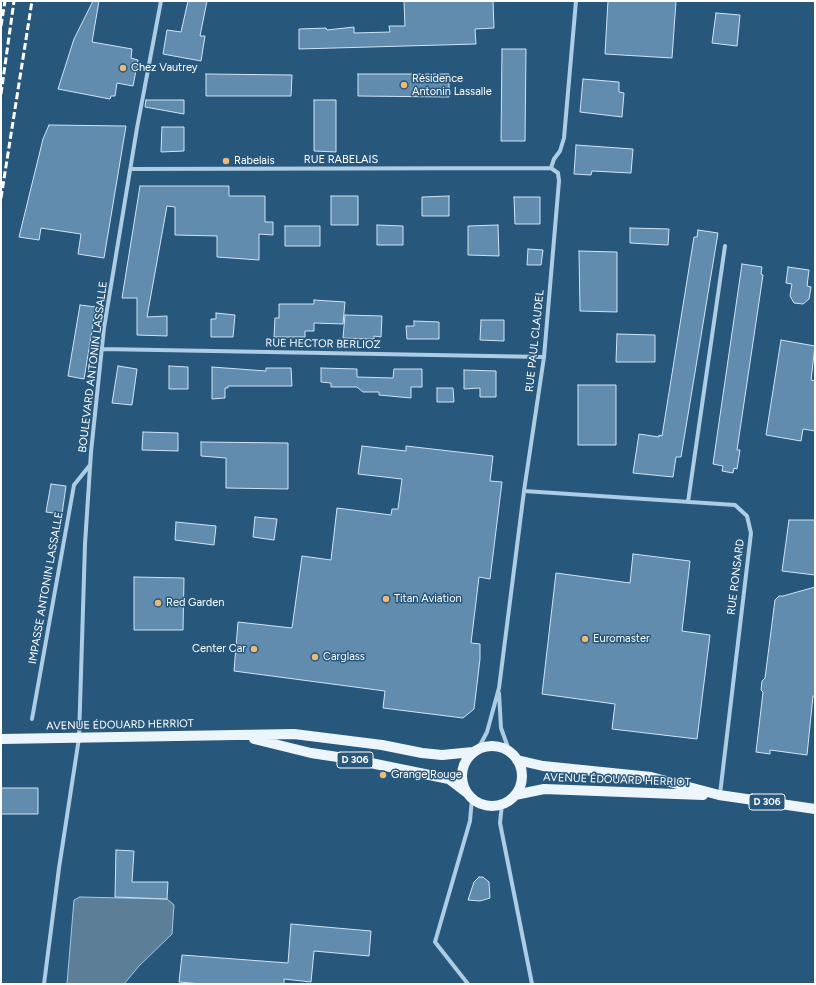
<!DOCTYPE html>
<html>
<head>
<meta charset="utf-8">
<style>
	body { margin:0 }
	#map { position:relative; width:816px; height:985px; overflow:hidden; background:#28577c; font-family:Figtree,sans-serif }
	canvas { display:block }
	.frame { position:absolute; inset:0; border:2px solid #fff; pointer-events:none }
</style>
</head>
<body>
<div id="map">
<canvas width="816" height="985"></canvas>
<div class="frame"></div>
</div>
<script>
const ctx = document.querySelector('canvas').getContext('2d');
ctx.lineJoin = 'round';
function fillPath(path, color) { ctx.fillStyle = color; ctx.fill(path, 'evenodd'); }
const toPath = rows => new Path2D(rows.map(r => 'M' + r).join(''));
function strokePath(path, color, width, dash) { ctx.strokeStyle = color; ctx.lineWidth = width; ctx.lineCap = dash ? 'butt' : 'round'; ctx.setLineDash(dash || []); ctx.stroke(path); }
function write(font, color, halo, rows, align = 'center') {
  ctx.font = font + ' Figtree,sans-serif'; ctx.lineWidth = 3; ctx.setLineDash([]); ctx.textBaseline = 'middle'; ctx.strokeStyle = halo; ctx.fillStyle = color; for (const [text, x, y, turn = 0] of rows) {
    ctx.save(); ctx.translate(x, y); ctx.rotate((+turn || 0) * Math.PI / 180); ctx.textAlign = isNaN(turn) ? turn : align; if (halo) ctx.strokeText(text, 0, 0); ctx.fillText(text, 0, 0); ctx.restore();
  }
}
const water = toPath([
	[80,897,167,899,174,905,172,934,139,966,124,984,67,984,74,900,80,897]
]);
const building = toPath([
	[93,1,99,1,92,42,132,49,131,58,138,60,133,86,117,83,115,96,111,96,110,99,58,89,74,39,93,1],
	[188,1,207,1,200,36,205,36,201,61,163,54,167,30,181,32,188,1],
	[404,1,493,1,494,28,475,29,476,44,299,49,299,29,326,28,327,30,354,27,354,33,390,32,389,26,405,26,404,1],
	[608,1,676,1,672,58,605,54,608,1],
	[716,13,740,15,737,46,712,43,716,13],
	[502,49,526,49,525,141,501,141,502,49],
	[206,74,292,75,291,96,206,96,206,74],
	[358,74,449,74,449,97,358,96,358,74],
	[583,79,619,82,619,92,624,93,622,117,580,112,583,79],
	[146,100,184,100,184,114,145,107,146,100],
	[314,100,336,100,336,152,314,151,314,100],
	[49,125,126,126,104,258,78,254,81,234,41,228,39,240,19,237,43,139,49,125],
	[162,127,184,127,184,151,161,152,162,127],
	[576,145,633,149,631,173,592,171,591,175,574,174,576,145],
	[140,186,229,186,229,196,265,196,265,222,273,222,273,235,259,234,259,260,217,257,217,236,175,235,175,207,167,206,147,317,167,316,167,336,137,335,137,298,122,298,140,186],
	[331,196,358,196,358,225,331,225,331,196],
	[449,196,449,216,422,216,422,197,449,196],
	[514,197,540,197,540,224,515,224,514,197],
	[377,225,403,226,403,245,377,245,377,225],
	[498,225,499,256,468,255,468,226,498,225],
	[285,226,320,226,320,246,285,246,285,226],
	[630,228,669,229,668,245,630,243,630,228],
	[698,230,718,233,681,457,676,457,673,477,633,473,639,434,659,437,659,435,662,436,694,237,697,237,698,230],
	[528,249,543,250,541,265,527,265,528,249],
	[579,251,617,252,617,312,580,311,579,251],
	[742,264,762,267,761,274,763,275,737,450,740,450,737,469,734,468,733,473,722,471,723,466,713,464,742,264],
	[788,267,809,270,807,286,811,287,809,299,803,304,794,303,790,296,792,284,786,283,788,267],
	[314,300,345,302,343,324,314,323,314,331,305,331,305,337,274,337,275,318,279,318,279,304,314,304,314,300],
	[80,305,96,307,84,379,68,376,80,305],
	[216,313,235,315,233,337,211,337,211,319,216,319,216,313],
	[345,315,382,316,381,337,374,336,374,339,369,339,343,338,345,315],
	[481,320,504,320,504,341,480,340,481,320],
	[414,321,439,322,439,339,407,339,406,326,414,326,414,321],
	[617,334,655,335,655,362,616,362,617,334],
	[781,340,815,346,811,380,815,381,815,431,803,429,801,441,766,435,781,340],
	[118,366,137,369,132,405,112,403,118,366],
	[169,366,188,367,188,389,169,389,169,366],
	[212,367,266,371,266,368,291,368,292,386,228,386,228,388,225,388,225,398,212,399,212,367],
	[321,368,357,369,357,377,393,378,394,369,422,369,422,387,411,387,411,398,379,395,379,392,363,392,357,387,331,387,331,383,321,382,321,368],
	[464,370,496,371,496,397,480,397,480,388,464,389,464,370],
	[578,385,616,385,616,445,578,445,578,385],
	[437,388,453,388,454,402,437,402,437,388],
	[143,432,178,433,178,451,142,450,143,432],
	[201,442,288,443,288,489,226,488,226,458,201,456,201,442],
	[362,446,406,451,406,446,493,456,490,481,502,482,490,579,479,577,471,643,480,644,480,659,474,709,463,718,383,708,385,691,234,671,238,622,292,628,302,556,331,560,337,508,391,515,392,509,398,509,402,479,358,474,362,446],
	[51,484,66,486,62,514,46,512,51,484],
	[255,517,277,519,274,540,253,537,255,517],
	[789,520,815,520,815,575,782,571,789,520],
	[176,522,216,526,214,545,175,540,176,522],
	[633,554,690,561,682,631,710,635,697,739,612,729,615,704,542,694,556,573,630,583,633,554],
	[134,577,184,578,183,630,134,630,134,577],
	[815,587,815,696,813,696,807,755,770,750,770,754,756,752,763,692,761,690,762,681,765,678,775,600,779,596,783,596,815,587],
	[1,788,38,788,38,814,1,814,1,788],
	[116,850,134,851,132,882,168,882,167,899,115,897,116,850],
	[479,877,483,877,489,882,490,898,480,901,468,900,474,882,479,877],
	[291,924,371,931,369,956,314,951,311,982,284,979,284,984,202,984,179,982,182,955,288,963,291,924]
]);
const minor = toPath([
	[551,168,554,159,560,151,564,138,576,1],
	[131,169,551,168],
	[102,349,544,357],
	[524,491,735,505,747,516,751,533,720,794],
	[688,502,725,246],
	[499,693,501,728,510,753],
	[32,719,74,485,90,465],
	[478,749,487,732,499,688,524,491,544,357,559,181,558,173,551,168],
	[502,804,500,823,532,984],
	[44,984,59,868,79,738,85,544,91,452,104,328,137,128,161,1],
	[468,984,435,942,470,821,472,798]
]);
const primary = toPath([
	[1,739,294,734,382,745,422,753,442,755,473,752],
	[254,739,311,753,351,759,449,779,466,792],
	'462 776a30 30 0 1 1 60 0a30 30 0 1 1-60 0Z',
	[517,760,543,766,651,777,719,795,815,809],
	[515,795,544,789,703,795]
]);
const rail = toPath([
	[1,26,5,1],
	[1,94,14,1],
	[1,198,32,1]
]);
const markers = [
	[123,68,4,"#ebba74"],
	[404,85,4,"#ebba74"],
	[226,161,4,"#ebba74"],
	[386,599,4,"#ebba74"],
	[158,603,4,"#ebba74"],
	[585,639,4,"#ebba74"],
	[254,649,4,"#ebba74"],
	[315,657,4,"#ebba74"],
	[383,775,4,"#ebba74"]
];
const shields = [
	[355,760,36],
	[767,802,36]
];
const shieldNames = [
	["D 306",355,760],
	["D 306",767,802]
];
const poiNames = [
	["Chez Vautrey",131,68],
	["Résidence",412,79],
	["Antonin Lassalle",412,92],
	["Rabelais",234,161],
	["Titan Aviation",394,599],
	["Red Garden",166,603],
	["Euromaster",593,639],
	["Center Car",246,649,"right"],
	["Carglass",323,657],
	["Grange Rouge",391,775]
];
const streetNames = [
	["RUE RABELAIS",341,160],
	["RUE PAUL CLAUDEL",535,341,-84],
	["RUE HECTOR BERLIOZ",323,344,1],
	["BOULEVARD ANTONIN LASSALLE",93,367,-83],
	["RUE RONSARD",736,577,-83],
	["IMPASSE ANTONIN LASSALLE",46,588,-80],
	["AVENUE ÉDOUARD HERRIOT",120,725,-1],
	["AVENUE ÉDOUARD HERRIOT",617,780,2]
];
fillPath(water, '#5c7e97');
strokePath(water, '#a2c9e4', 1);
fillPath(building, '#618cad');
strokePath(building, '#d0e4f4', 1);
strokePath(minor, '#adcde4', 4);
strokePath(primary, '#edf5fc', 10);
strokePath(rail, '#fff', 3, [7, 3]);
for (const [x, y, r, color] of markers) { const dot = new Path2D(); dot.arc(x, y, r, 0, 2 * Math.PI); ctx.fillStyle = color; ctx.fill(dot); strokePath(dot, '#28577c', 1.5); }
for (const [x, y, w] of shields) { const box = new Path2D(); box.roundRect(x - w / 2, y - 8, w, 16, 3); ctx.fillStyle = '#28577c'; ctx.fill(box); strokePath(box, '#fff', 1); }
write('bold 10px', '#fff', null, shieldNames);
write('11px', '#fff', '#28577c', poiNames, 'left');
write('11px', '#fff', '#28577c', streetNames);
</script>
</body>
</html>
